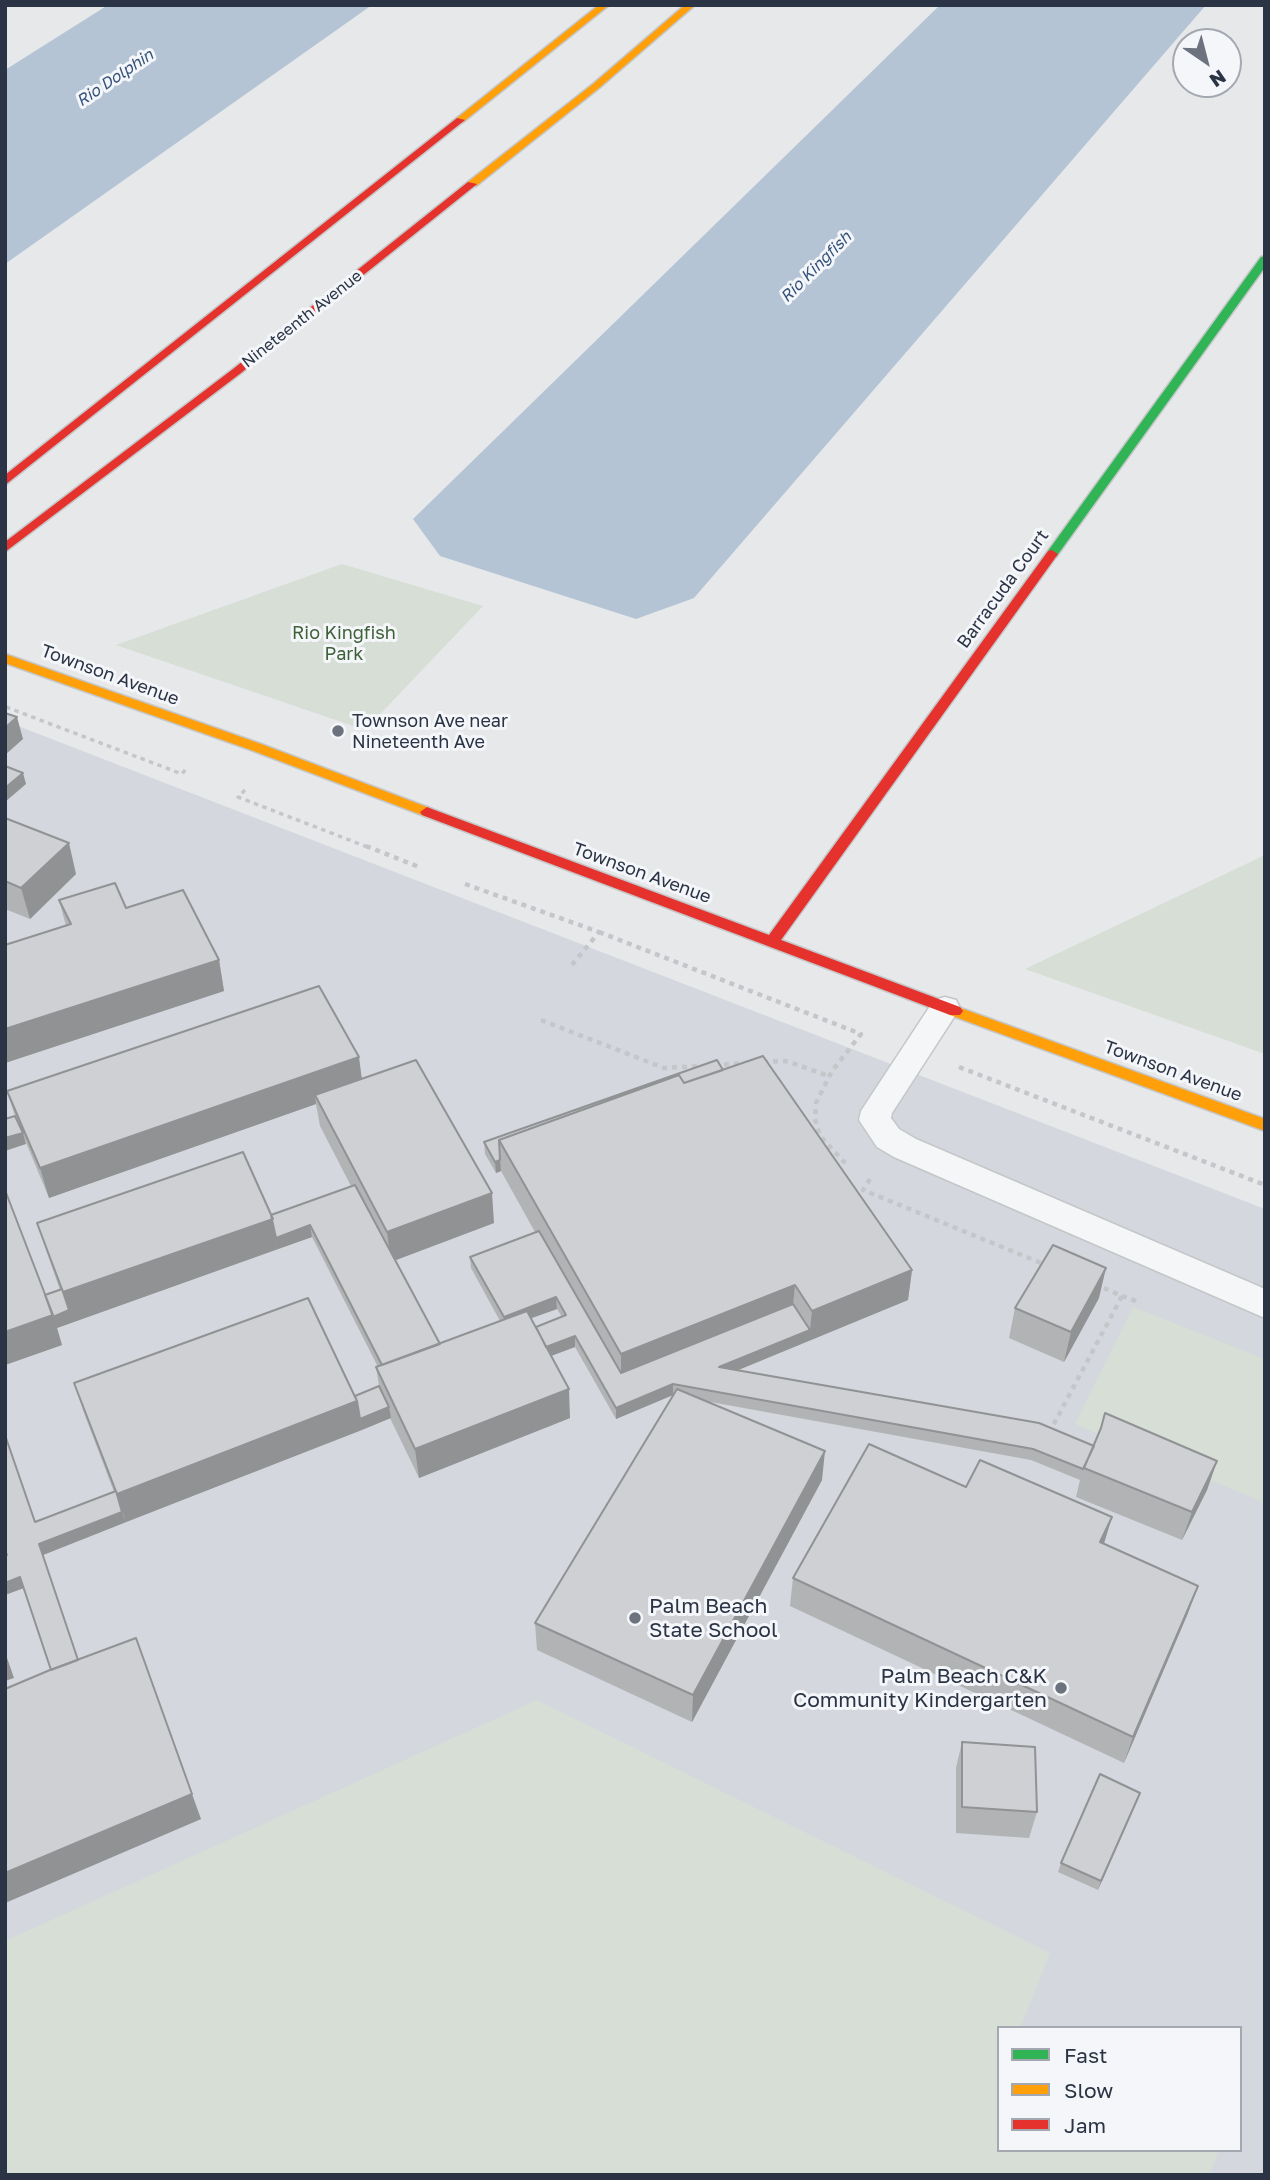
<!DOCTYPE html>
<html>
<head>
<meta charset="utf-8">
<style>
	body { margin:0 }
	#map { position:relative; width:1270px; height:2180px; overflow:hidden; background:#e6e8ea; font-family:"Golos Text",sans-serif }
	canvas { display:block }
	.frame { position:absolute; inset:0; border:7px solid #2b3445; pointer-events:none }
	.legend { position:absolute; left:997px; top:2026px; width:245px; height:126px; box-sizing:border-box; background:#f4f6f9; border:2px solid #a4a8b1; margin:0; padding:9px 12px; list-style:none; font-size:21px; color:#2b3445 }
	.legend li { display:flex; align-items:center; gap:14px; height:35px }
	.legend b { width:35px; border:2px solid #a4a8b1 }
	.north { position:absolute; left:1172px; top:28px; width:70px; height:70px; box-sizing:border-box; background:#f4f6f9; border:2px solid #a4a8b1; border-radius:50%; rotate:145deg; font-size:19px; font-weight:700; line-height:28px; text-align:center; color:#2b3445 }
	.north::after { content:''; display:block; margin:auto; width:24px; height:32px; background:#6c737f; clip-path:polygon(50% 0,100% 100%,50% 72%,0 100%) }
</style>
</head>
<body>
<div id="map">
<canvas width="1270" height="2180"></canvas>
<div class="frame"></div>
<ul class="legend">
<li><b style="height:9px;background:#30b455"></b>Fast</li>
<li><b style="height:9px;background:#ff9f0a"></b>Slow</li>
<li><b style="height:9px;background:#e5322d"></b>Jam</li>
</ul>
<div class="north">N</div>
</div>
<script>
const ctx = document.querySelector('canvas').getContext('2d');
ctx.lineJoin = 'round';
function fillPath(path, color) { ctx.fillStyle = color; ctx.fill(path, 'evenodd'); }
const toPath = rows => new Path2D(rows.map(r => 'M' + r).join(''));
function strokePath(path, color, width, dash) { ctx.strokeStyle = color; ctx.lineWidth = width; ctx.lineCap = dash ? 'butt' : 'round'; ctx.setLineDash(dash || []); ctx.stroke(path); }
function write(font, color, halo, rows, align = 'center') {
  ctx.font = font + ' "Golos Text",sans-serif'; ctx.lineWidth = 6; ctx.setLineDash([]); ctx.textBaseline = 'middle'; ctx.strokeStyle = halo; ctx.fillStyle = color; for (const [text, x, y, turn = 0] of rows) {
    ctx.save(); ctx.translate(x, y); ctx.rotate((+turn || 0) * Math.PI / 180); ctx.textAlign = isNaN(turn) ? turn : align; if (halo) ctx.strokeText(text, 0, 0); ctx.fillText(text, 0, 0); ctx.restore();
  }
}
const built = toPath([
	[5,721,1265,1209,1265,2175,5,2175],
	[999,2028,1240,2028,1240,2150,999,2150]
]);
const green = toPath([
	[342,564,483,606,365,730,116,645],
	[1265,855,1265,1054,1025,969],
	[1133,1307,1265,1359,1265,1503,1075,1424],
	[537,1700,1050,1953,1020,2028,999,2028,999,2150,1216,2150,1218,2152,1210,2175,5,2175,5,1941]
]);
const water = toPath([
	[108,5,372,5,5,264,5,70],
	[940,5,1206,5,694,598,636,619,440,556,413,519]
]);
const pathFar1 = toPath([
	[6,707,182,774,186,769],
	[245,790,238,797,370,848]
]);
const path = toPath([
	[366,846,419,867],
	[465,884,599,932,572,965],
	[599,932,861,1034,832,1071,816,1103,815,1119,820,1136,846,1164],
	[541,1020,664,1068,702,1066],
	[763,1062,786,1061,829,1076],
	[714,1065,747,1063],
	[959,1067,1265,1185],
	[870,1179,863,1190,1046,1265],
	[1122,1296,1141,1303],
	[1049,1433,1122,1296,1097,1285]
]);
const lane = toPath([
	[945,997,956,1000,960,1008,892,1113,891,1118,899,1129,916,1139,1265,1289,1265,1318,894,1157,877,1147,859,1120,861,1111,934,1000,945,997]
]);
const fast = toPath([
	[1265,256,1265,267,1056,557,1048,557,1048,551,1261,257,1265,256]
]);
const slow = toPath([
	[599,5,609,5,463,122,457,122,457,118,599,5],
	[685,5,695,5,599,88,476,186,468,186,468,182,593,84,685,5],
	[5,654,261,744,432,809,434,812,427,817,422,815,251,750,5,663,5,654],
	[955,1006,1265,1119,1265,1131,950,1015,947,1011,950,1007,955,1006]
]);
const jam = toPath([
	[457,118,465,120,5,485,5,475,457,118],
	[468,182,477,184,241,373,5,552,5,542,233,369,468,182],
	[1052,550,1058,554,781,940,960,1007,963,1011,960,1015,950,1015,422,815,420,812,427,807,432,809,769,935,1048,551,1052,550]
]);
const wall = toPath([
	[5,818,76,874,30,919,5,909],
	[59,900,126,908,219,960,224,991,5,1063,5,945,66,926],
	[723,1070,912,1270,908,1300,738,1370,1094,1446,1100,1432,1105,1413,1217,1461,1207,1490,1182,1540,1076,1497,1080,1480,1031,1460,705,1401,822,1480,692,1722,537,1650,535,1623,673,1395,616,1419,575,1347,551,1356,570,1418,419,1478,390,1418,43,1555,78,1660,201,1819,5,1903,5,1689,51,1670,23,1588,5,1595,5,1555,35,1522,114,1492,84,1413,74,1383,355,1396,379,1386,376,1367,378,1367,312,1237,57,1328,62,1345,5,1365,5,1190,45,1295,60,1290,47,1253,37,1223,271,1215,351,1186,320,1126,316,1104,49,1198,15,1116,7,1091,362,1079,494,1223,395,1260,440,1344,500,1321,471,1268,470,1257,535,1232,501,1171,496,1173,485,1154,484,1142],
	[557,1309,562,1317,536,1327,531,1318],
	[1099,1298,1064,1362,1009,1338,1015,1308],
	[966,1487,1112,1517,1104,1544,1188,1613,1124,1763,790,1606,793,1578],
	[962,1742,1037,1812,1029,1838,956,1833,956,1768],
	[1136,1803,1098,1890,1058,1872,1061,1863]
]);
const shadedWall = toPath([
	[17,717,23,739,5,755,5,728],
	[23,773,26,784,5,802,5,788],
	[69,843,76,874,30,919,21,888],
	[219,960,224,991,5,1063,5,1029],
	[359,1057,363,1088,315,1095,316,1104,49,1198,40,1168],
	[23,1133,26,1144,5,1151,5,1138],
	[500,1160,501,1171,496,1173,495,1162],
	[492,1193,494,1223,391,1262,387,1232],
	[273,1219,278,1249,57,1328,62,1345,5,1365,5,1332,63,1292],
	[310,1225,312,1237,278,1249,276,1238],
	[1106,1268,1099,1298,1064,1362,1071,1332],
	[912,1270,908,1300,719,1378,719,1367,810,1330,812,1311],
	[795,1285,792,1315,621,1384,621,1354],
	[556,1297,557,1309,504,1328,504,1317],
	[575,1336,575,1347,540,1360,539,1349],
	[673,1384,673,1395,616,1419,616,1408],
	[569,1389,570,1418,419,1478,415,1449],
	[357,1401,362,1430,126,1522,117,1494],
	[389,1407,391,1418,362,1430,360,1419],
	[825,1451,822,1480,692,1722,693,1695],
	[1217,1461,1207,1490,1182,1540,1192,1512],
	[122,1512,126,1522,43,1555,39,1544],
	[1112,1517,1103,1546,1100,1542],
	[20,1577,24,1588,5,1595,5,1583],
	[1198,1586,1188,1613,1124,1763,1133,1737],
	[5,1652,14,1678,5,1681],
	[1140,1793,1136,1803,1098,1890,1101,1881],
	[192,1794,201,1819,5,1903,5,1873]
]);
const building = toPath([
	[5,713,17,717,5,728,5,713],
	[5,766,23,773,5,788,5,766],
	[5,818,69,843,21,888,5,881,5,818],
	[115,883,126,908,183,890,219,960,5,1029,5,945,71,924,59,900,115,883],
	[319,986,359,1057,40,1168,7,1091,319,986],
	[763,1056,912,1270,812,1311,795,1285,621,1354,499,1140,679,1075,684,1083,763,1056],
	[416,1060,492,1193,387,1232,315,1095,416,1060],
	[717,1060,723,1070,684,1083,679,1075,499,1140,500,1160,495,1162,484,1142,717,1060],
	[15,1116,23,1133,5,1138,5,1119,15,1116],
	[243,1152,273,1219,63,1292,37,1223,243,1152],
	[355,1185,440,1344,382,1365,310,1225,276,1238,271,1215,355,1185],
	[5,1190,53,1315,5,1332,5,1190],
	[539,1231,621,1373,793,1304,810,1330,719,1367,1039,1423,1094,1446,1083,1469,1033,1449,673,1384,616,1408,575,1336,546,1347,536,1327,566,1315,556,1297,504,1317,470,1257,539,1231],
	[1053,1245,1106,1268,1071,1332,1015,1308,1053,1245],
	[62,1289,69,1310,53,1317,45,1295,62,1289],
	[308,1298,357,1401,117,1494,74,1383,308,1298],
	[527,1311,569,1389,415,1449,376,1367,527,1311],
	[379,1386,389,1407,360,1419,357,1401,355,1396,379,1386],
	[677,1389,825,1451,693,1695,535,1623,677,1389],
	[1105,1413,1217,1461,1192,1512,1084,1468,1101,1428,1105,1413],
	[5,1435,35,1522,116,1491,122,1512,39,1544,78,1660,51,1670,20,1577,5,1583,5,1555,7,1555,5,1550,5,1435],
	[869,1444,966,1487,980,1460,1112,1517,1100,1542,1198,1586,1133,1737,793,1578,869,1444],
	[136,1638,192,1794,5,1873,5,1689,50,1670,136,1638],
	[962,1742,1035,1747,1037,1812,962,1807,962,1742],
	[1100,1774,1140,1793,1101,1881,1061,1863,1100,1774]
]);
const markers = [
	[338,731,7,"#6c737f"],
	[635,1618,7,"#6c737f"],
	[1061,1688,7,"#6c737f"]
];
const farWaternames = [
	["Rio Dolphin",115,78,-34],
	["Rio Kingfish",816,267,-45]
];
const farStreetnames = [
	["Nineteenth Avenue",302,319,-38]
];
const streetNames = [
	["Barracuda Court",1003,589,-54],
	["Townson Avenue",110,675,20],
	["Townson Avenue",642,873,20],
	["Townson Avenue",1173,1071,20]
];
const parkNames = [
	["Rio Kingfish",344,633],
	["Park",344,654]
];
const poiNames = [
	["Townson Ave near",352,721],
	["Nineteenth Ave",352,742]
];
const nearPoinames = [
	["Palm Beach",649,1606],
	["State School",649,1630],
	["Palm Beach C&K",1047,1676,"right"],
	["Community Kindergarten",1047,1700,"right"]
];
fillPath(built, '#d4d7dd');
fillPath(green, '#d6ded6');
fillPath(water, '#b4c4d5');
strokePath(lane, '#c4c6c8', 3);
strokePath(fast, '#c4c6c8', 3);
strokePath(slow, '#c4c6c8', 3);
strokePath(jam, '#c4c6c8', 3);
strokePath(pathFar1, '#c5c6ca', 3.5, [4.5, 4.5]);
strokePath(path, '#c5c6ca', 4.5, [5, 5]);
fillPath(lane, '#f5f6f7');
fillPath(fast, '#30b455');
fillPath(slow, '#ff9f0a');
fillPath(jam, '#e5322d');
fillPath(wall, '#b1b3b5');
fillPath(shadedWall, '#909294');
fillPath(building, '#ced0d3');
strokePath(building, '#909294', 2);
for (const [x, y, r, color] of markers) { const dot = new Path2D(); dot.arc(x, y, r, 0, 2 * Math.PI); ctx.fillStyle = color; ctx.fill(dot); strokePath(dot, '#f4f6f9', 2.5); }
write('italic 16px', '#34527a', '#f4f6f9', farWaternames);
write('16px', '#2b3445', '#f4f6f9', farStreetnames);
write('18px', '#2b3445', '#f4f6f9', streetNames);
write('18px', '#3f6138', '#f4f6f9', parkNames);
write('18px', '#2b3445', '#f4f6f9', poiNames, 'left');
write('21px', '#2b3445', '#f4f6f9', nearPoinames, 'left');
</script>
</body>
</html>
